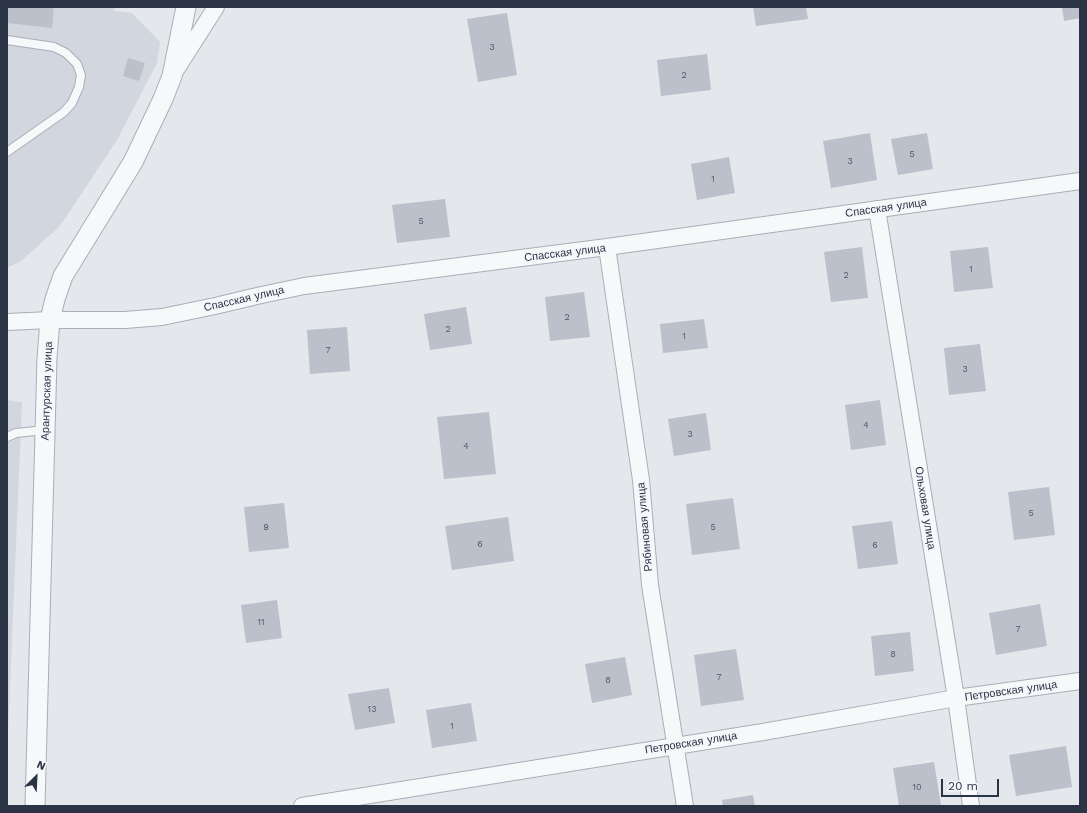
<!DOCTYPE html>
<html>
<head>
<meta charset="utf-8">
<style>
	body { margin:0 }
	#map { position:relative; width:1087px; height:813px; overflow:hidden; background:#e4e7ec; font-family:"Work Sans",sans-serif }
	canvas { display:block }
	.frame { position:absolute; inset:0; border:8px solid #2b3445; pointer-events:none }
	.north { position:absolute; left:16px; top:757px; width:40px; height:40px; -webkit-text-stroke:3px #f4f6f9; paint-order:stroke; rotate:24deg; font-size:11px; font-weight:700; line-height:16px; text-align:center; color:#2b3445 }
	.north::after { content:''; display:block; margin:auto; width:14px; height:18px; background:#2b3445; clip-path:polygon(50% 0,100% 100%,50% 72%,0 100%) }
	.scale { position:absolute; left:941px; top:779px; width:58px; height:18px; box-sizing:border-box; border:2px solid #2b3445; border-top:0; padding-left:5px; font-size:12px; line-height:14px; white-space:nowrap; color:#2b3445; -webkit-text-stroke:3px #f4f6f9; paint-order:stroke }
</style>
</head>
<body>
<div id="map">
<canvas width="1087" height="813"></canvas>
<div class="frame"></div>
<div class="north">N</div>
<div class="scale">20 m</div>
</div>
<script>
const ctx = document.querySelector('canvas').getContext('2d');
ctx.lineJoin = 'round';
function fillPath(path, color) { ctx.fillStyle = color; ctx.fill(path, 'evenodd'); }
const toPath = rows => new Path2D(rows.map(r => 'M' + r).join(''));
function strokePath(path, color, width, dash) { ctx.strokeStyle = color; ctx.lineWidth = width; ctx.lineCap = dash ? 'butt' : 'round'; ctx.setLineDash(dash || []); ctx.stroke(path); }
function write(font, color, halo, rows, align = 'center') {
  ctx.font = font + ' "Work Sans",sans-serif'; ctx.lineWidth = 3; ctx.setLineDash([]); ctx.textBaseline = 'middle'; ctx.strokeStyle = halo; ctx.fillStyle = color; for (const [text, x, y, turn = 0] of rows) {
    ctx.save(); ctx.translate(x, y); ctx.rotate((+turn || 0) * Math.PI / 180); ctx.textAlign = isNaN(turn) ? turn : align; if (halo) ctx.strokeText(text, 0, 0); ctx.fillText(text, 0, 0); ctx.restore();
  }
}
const built = toPath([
	[7,7,114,7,114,11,132,13,160,42,157,63,117,140,60,226,21,261,7,268],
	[7,400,22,402,7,758]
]);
const building = toPath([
	[7,7,54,7,52,28,7,23],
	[753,7,806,7,808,19,756,26],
	[1062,7,1080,7,1080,18,1064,21],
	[507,13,517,75,478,82,467,19],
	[707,54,711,90,661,96,657,60],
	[128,58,145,63,139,81,123,76],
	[870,133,877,180,831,188,823,141],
	[927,133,933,169,898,175,891,139],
	[729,157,735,193,697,200,691,164],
	[445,199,450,237,397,243,392,205],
	[862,247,868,298,831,302,824,252],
	[988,247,993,288,954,292,950,251],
	[584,292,590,337,550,341,545,297],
	[466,307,472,344,430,350,424,314],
	[704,319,708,348,663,353,660,324],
	[347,327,350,371,310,374,307,330],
	[980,344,986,391,949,395,944,348],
	[880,400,886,445,851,450,845,405],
	[489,412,496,474,444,479,437,417],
	[706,413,711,450,674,456,668,419],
	[1049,487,1055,535,1014,540,1008,492],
	[733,498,740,549,692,555,686,504],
	[284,503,289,548,249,552,244,507],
	[508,517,514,561,452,570,445,526],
	[892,521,898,564,858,569,852,526],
	[277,600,282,638,246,643,241,605],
	[1040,604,1047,646,996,655,989,613],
	[910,632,914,671,875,676,871,636],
	[736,649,744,700,701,706,694,655],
	[625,657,632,695,592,703,585,664],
	[389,688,395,723,355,730,348,694],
	[471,703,477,741,432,748,426,710],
	[1066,746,1072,787,1016,796,1009,755],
	[934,762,941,805,899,806,893,768],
	[753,795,755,806,723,806,722,800]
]);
const service = toPath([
	[7,40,54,47,66,53,77,64,81,75,79,87,72,103,64,112,7,152],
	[7,437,16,433,45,430]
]);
const minor = toPath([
	[174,73,216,7],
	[877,209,956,698,971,806],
	[607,247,641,480,650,585,685,806],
	[7,322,50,320,125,320,162,317,215,306,257,296,304,286,607,247,1080,181],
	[302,806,763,732,956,698,1080,681]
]);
const tertiary = toPath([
	[35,806,47,358,50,320,55,299,63,276,133,162,163,99,172,76,186,7]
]);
const numberNames = [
	["3",492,47],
	["2",684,75],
	["5",912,154],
	["3",850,161],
	["1",713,179],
	["5",421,221],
	["1",971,269],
	["2",846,275],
	["2",567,317],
	["2",448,329],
	["1",684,336],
	["7",328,350],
	["3",965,369],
	["4",866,425],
	["3",690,434],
	["4",466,446],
	["5",1031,513],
	["9",266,527],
	["5",713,527],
	["6",480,544],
	["6",875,545],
	["11",261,622],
	["7",1018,629],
	["8",893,654],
	["7",719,677],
	["8",608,680],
	["13",372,709],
	["1",452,726],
	["10",917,787]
];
const streetNames = [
	["Спасская улица",886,208,-8],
	["Спасская улица",565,253,-7],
	["Спасская улица",244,299,-13],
	["Арантурская улица",47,391,-88],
	["Ольховая улица",925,508,81],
	["Рябиновая улица",645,527,-95],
	["Петровская улица",1011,691,-8],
	["Петровская улица",691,743,-9]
];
fillPath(built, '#d2d6de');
fillPath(building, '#bbc0ca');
strokePath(service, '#a9aeb7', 10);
strokePath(minor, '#a9aeb7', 18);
strokePath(tertiary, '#a9aeb7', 21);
strokePath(service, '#f7f8fa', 8);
strokePath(minor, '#f7f8fa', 16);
strokePath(tertiary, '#f7f8fa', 19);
write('9px', '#4f5766', null, numberNames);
write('11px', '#2b3445', '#f4f6f9', streetNames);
</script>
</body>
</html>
